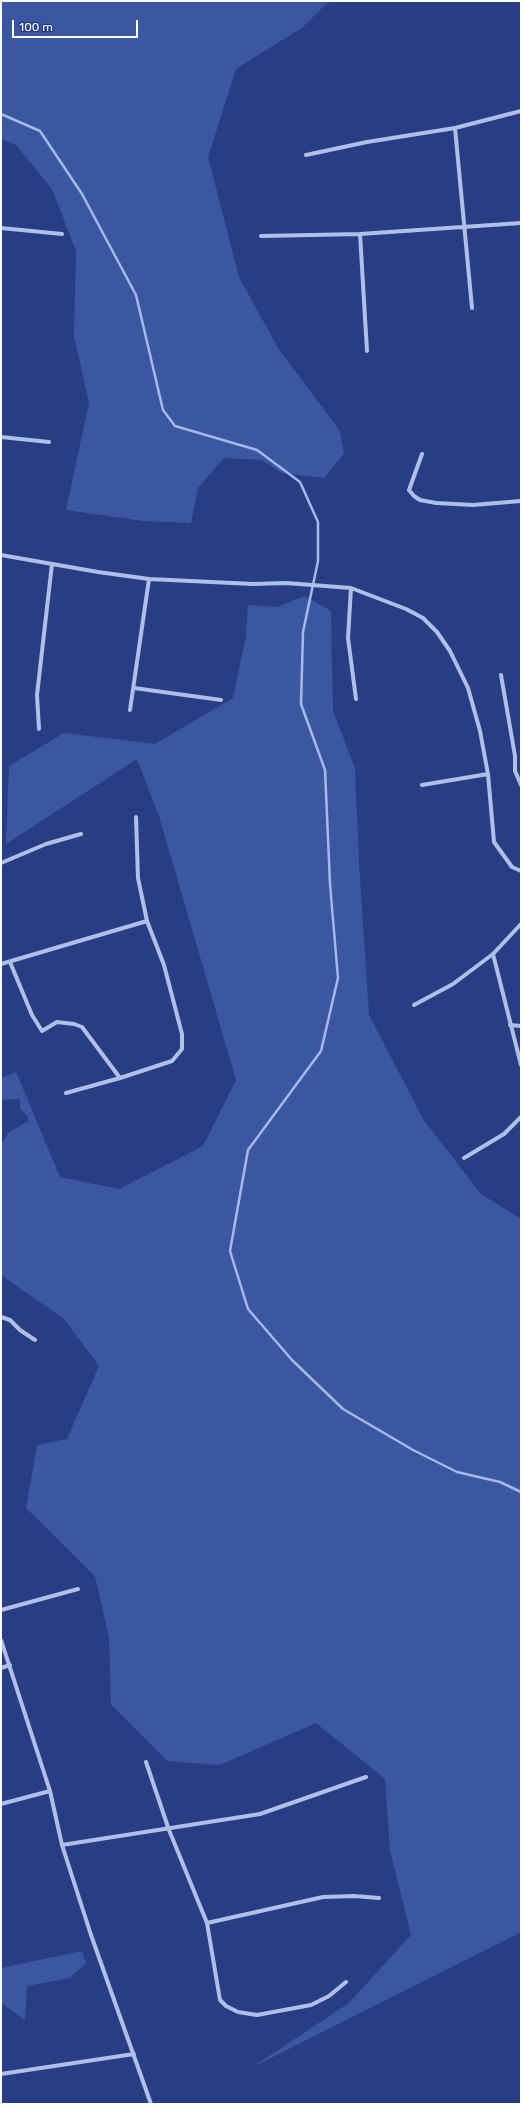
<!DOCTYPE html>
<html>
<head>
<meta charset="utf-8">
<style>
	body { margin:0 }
	#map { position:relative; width:522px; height:2105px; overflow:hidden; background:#273e85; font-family:Rubik,sans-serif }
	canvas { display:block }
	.frame { position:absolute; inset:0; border:2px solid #fff; pointer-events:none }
	.scale { position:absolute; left:12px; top:20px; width:126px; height:18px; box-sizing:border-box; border:2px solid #fff; border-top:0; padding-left:5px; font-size:12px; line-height:14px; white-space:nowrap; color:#fff; -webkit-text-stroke:3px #273e85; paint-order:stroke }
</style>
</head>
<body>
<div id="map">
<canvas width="522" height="2105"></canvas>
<div class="frame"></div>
<div class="scale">100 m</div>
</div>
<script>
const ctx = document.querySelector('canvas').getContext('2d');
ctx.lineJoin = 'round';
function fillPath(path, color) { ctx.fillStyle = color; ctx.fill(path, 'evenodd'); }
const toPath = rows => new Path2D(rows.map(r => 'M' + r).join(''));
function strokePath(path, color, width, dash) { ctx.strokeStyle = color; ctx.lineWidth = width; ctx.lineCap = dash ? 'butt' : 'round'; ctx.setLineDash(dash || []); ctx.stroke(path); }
const green = toPath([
	[1,1,329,1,303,27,236,69,208,157,239,277,278,348,340,431,344,454,324,478,282,473,262,460,224,458,198,488,191,523,143,521,66,510,89,403,74,336,76,251,52,189,16,145,1,139],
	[305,596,331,611,333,711,355,768,359,863,369,1015,423,1119,481,1194,521,1219,521,1932,251,2068,349,2003,411,1935,390,1851,385,1779,316,1723,220,1765,167,1761,111,1704,109,1637,95,1576,26,1508,37,1445,67,1439,99,1366,64,1319,1,1275,1,1144,9,1132,29,1121,27,1115,20,1109,20,1099,1,1100,1,1078,16,1072,60,1177,119,1189,203,1146,236,1080,159,816,137,759,6,844,9,766,64,733,155,744,233,698,246,636,248,605,277,607],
	[82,1951,86,1963,70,1978,27,1986,25,2020,1,2003,1,1968]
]);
const stream = toPath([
	[1,114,40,131,82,194,136,295,163,410,175,426,257,450,300,482,318,522,318,561,303,632,301,704,325,770,330,884,338,978,321,1051,248,1150,230,1251,248,1309,292,1360,343,1409,413,1450,457,1472,500,1482,521,1492]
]);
const street = toPath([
	[455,128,472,308],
	[306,155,367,142,455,128,521,111],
	[1,228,62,234],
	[360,234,367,351],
	[261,236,360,234,521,223],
	[1,437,49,442],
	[422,454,409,490,414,496,420,500,436,503,473,505,521,501],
	[1,555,98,572,149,579,253,584,286,583,351,588,406,609,423,618,437,632,450,651,468,688,480,731,488,774,494,842,512,867,521,871],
	[351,588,348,638,356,699],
	[501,675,515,756,515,771,521,785],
	[134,688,221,700],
	[130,710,149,579],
	[39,729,37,695,52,564],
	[422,785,488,774],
	[1,863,46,844,81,834],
	[493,954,521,1065],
	[10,962,32,1015,42,1031,57,1022,74,1024,82,1027,120,1078],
	[1,964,147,921],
	[414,1005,453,984,493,954,521,924],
	[510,1025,521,1026],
	[66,1093,120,1078,172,1061,182,1049,182,1034,164,965,147,921,138,878,136,817],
	[464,1158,504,1134,521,1117],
	[1,1317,10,1320,20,1330,35,1340],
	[1,1610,78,1589],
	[1,1640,50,1791,62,1845,91,1935,151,2104],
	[1,1668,10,1665],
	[146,1762,169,1830,207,1923,220,2000,226,2006,238,2012,257,2015,311,2005,329,1996,346,1982],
	[1,1804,50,1791],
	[62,1845,260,1814,366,1777],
	[207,1923,323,1897,354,1896,379,1898],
	[1,2074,134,2054]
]);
fillPath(green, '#3b57a1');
strokePath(stream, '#a5b8e8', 2.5);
strokePath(street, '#b1bfe8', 4);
</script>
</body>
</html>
